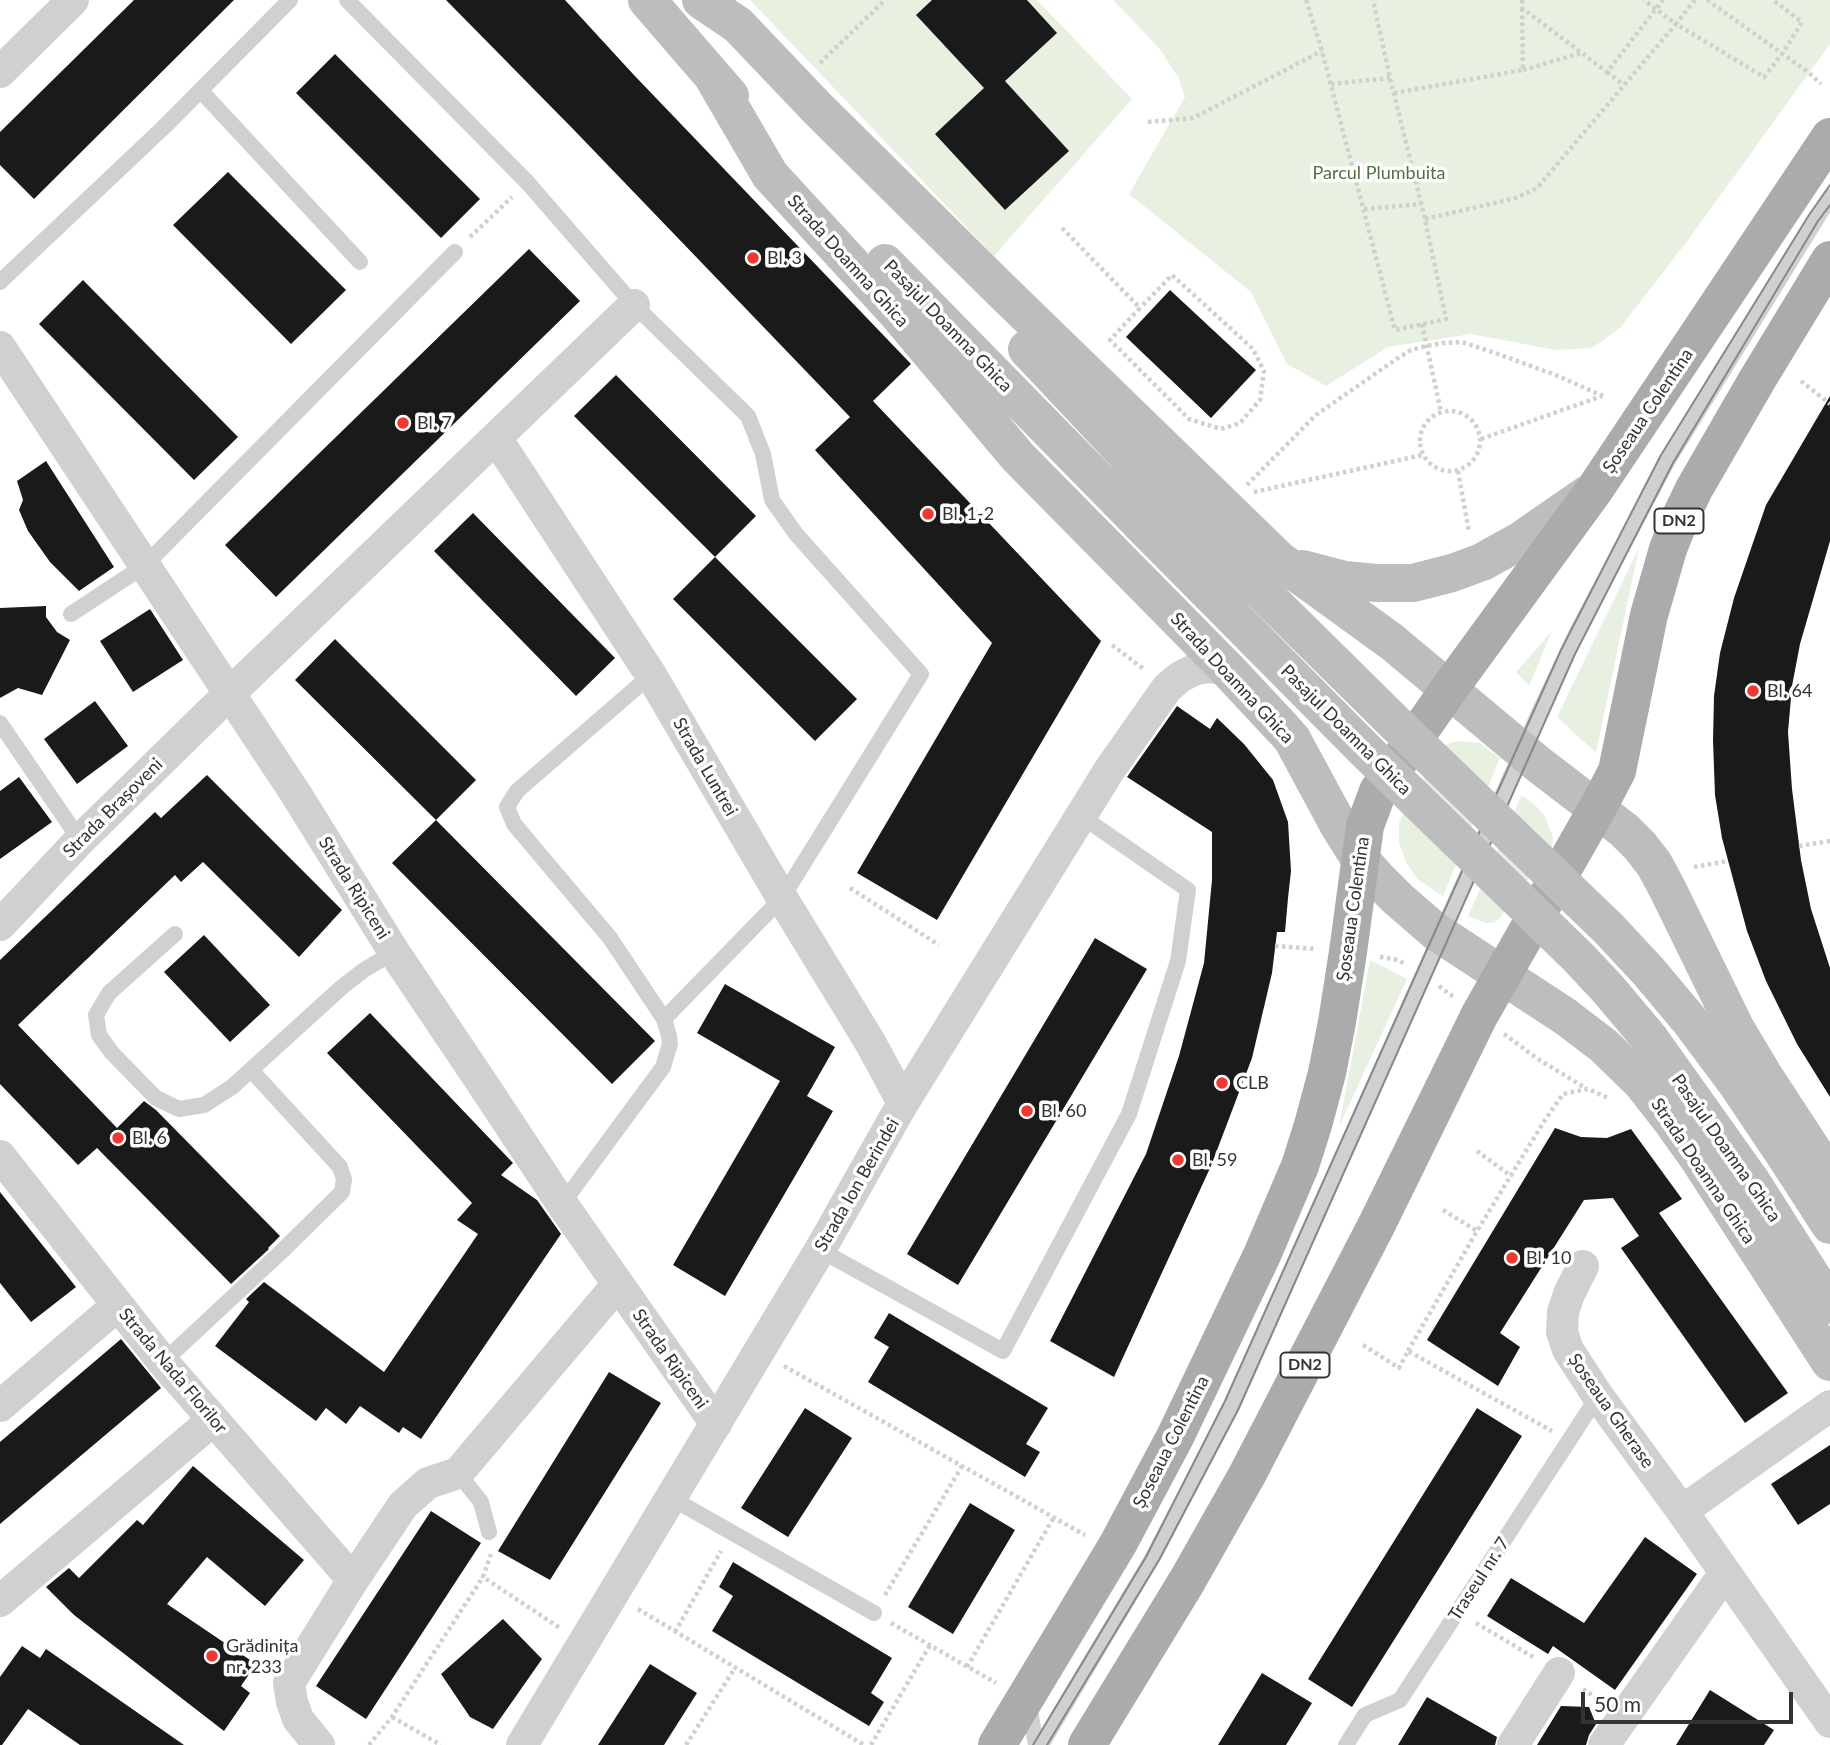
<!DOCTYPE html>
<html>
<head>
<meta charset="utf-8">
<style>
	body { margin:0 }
	#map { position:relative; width:1830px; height:1745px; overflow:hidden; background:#fff; font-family:Lato,sans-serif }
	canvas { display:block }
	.scale { position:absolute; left:1581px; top:1692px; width:212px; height:32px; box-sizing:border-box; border:4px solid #333; border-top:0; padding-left:9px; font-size:21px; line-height:24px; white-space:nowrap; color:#333; -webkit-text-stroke:5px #fff; paint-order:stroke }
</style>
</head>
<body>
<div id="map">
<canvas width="1830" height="1745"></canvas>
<div class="scale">50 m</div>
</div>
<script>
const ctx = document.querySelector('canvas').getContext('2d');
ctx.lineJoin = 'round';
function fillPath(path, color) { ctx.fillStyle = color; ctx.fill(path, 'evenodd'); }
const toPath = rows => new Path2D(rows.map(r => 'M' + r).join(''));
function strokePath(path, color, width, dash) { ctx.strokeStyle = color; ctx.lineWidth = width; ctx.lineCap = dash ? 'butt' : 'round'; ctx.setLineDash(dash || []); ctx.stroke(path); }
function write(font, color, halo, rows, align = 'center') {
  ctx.font = font + ' Lato,sans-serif'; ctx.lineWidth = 7; ctx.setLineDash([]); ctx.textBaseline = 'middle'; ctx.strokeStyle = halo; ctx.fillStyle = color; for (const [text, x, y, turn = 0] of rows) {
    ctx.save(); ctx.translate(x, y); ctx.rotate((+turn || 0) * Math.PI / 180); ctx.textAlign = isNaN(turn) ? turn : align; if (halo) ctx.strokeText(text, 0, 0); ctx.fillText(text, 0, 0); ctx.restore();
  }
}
const green = toPath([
	[750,0,1037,0,1132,99,994,256],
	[1113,0,1830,0,1830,44,1688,240,1620,328,1592,348,1555,350,1471,334,1388,347,1326,386,1287,364,1251,292,1129,194,1185,97,1178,77,1159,48],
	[1639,548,1596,753,1557,717],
	[1552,631,1529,686,1516,672],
	[1458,741,1480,743,1500,758,1443,896,1418,880,1406,862,1399,843,1399,823,1406,807,1447,744],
	[1522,795,1536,806,1544,815,1553,837,1552,847,1498,920,1493,923,1485,923,1468,916],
	[1370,960,1407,979,1339,1127]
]);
const building = toPath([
	[134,0,234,0,34,199,0,165,0,132],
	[446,0,565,0,633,74,911,364,873,401,1101,641,937,920,857,873,992,643,815,450,850,417,574,130],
	[932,0,1027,0,1057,33,1005,81,1069,151,1005,210,935,134,984,88,916,15],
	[335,54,480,199,441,238,296,93],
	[228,172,346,290,291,344,173,225],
	[529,249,580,301,276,597,225,545],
	[83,280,238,437,194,480,39,324],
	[1170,290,1256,370,1211,418,1126,337],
	[616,375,756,516,715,557,574,416],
	[1830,396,1830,541,1800,644,1792,686,1788,732,1792,789,1801,860,1811,909,1830,968,1830,1097,1797,1044,1766,981,1747,931,1722,838,1715,795,1713,740,1714,696,1720,653,1734,598,1766,505],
	[46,461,114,567,79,591,50,562,28,531,19,510,23,500,17,481],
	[473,513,615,658,576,696,434,551],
	[715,557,857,699,815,741,673,599],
	[46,606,46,617,57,632,70,640,42,695,18,688,0,698,0,608],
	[150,609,183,660,133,692,100,641],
	[335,639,476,780,436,820,295,680],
	[95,701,128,746,77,784,44,739],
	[1177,706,1210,729,1217,718,1244,744,1273,780,1288,822,1291,871,1288,898,1285,932,1277,932,1272,973,1252,1058,1211,1166,1114,1377,1050,1341,1146,1154,1179,1056,1204,963,1212,880,1212,832,1127,777],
	[207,775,342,910,299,957,203,862,181,882,175,875,18,1025,117,1128,144,1101,156,1110,280,1236,268,1248,269,1249,231,1284,97,1148,78,1165,0,1084,0,960,155,812,161,818],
	[19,777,52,822,0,859,0,791],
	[436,820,655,1041,612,1084,392,863],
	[204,935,270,1005,230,1042,164,972],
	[1095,938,1147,969,958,1285,907,1254],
	[725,984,835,1047,807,1096,833,1111,725,1296,673,1265,780,1081,697,1033],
	[370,1013,513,1163,501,1175,537,1200,561,1234,421,1439,403,1427,399,1433,360,1406,346,1424,326,1408,316,1421,215,1346,249,1302,246,1299,264,1282,384,1372,478,1234,457,1220,472,1203,327,1053],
	[1555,1128,1581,1137,1607,1138,1631,1129,1682,1199,1659,1213,1788,1393,1745,1423,1621,1248,1639,1236,1613,1198,1584,1200,1500,1333,1520,1347,1498,1386,1427,1340],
	[0,1192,76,1287,31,1322,0,1283],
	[889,1313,1048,1408,1026,1444,1040,1452,1025,1477,868,1382,889,1347,874,1338],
	[121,1339,161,1388,0,1524,0,1442],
	[609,1372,661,1403,550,1580,498,1551],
	[805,1408,852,1438,788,1537,741,1508],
	[1477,1408,1522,1436,1352,1707,1308,1679],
	[1830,1445,1830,1504,1798,1525,1771,1484],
	[193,1466,304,1560,265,1606,207,1557,167,1604,256,1664,241,1686,250,1693,224,1731,74,1615,46,1587,69,1568,79,1578,137,1520,143,1525],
	[970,1503,1015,1530,953,1634,908,1607],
	[431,1511,481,1543,366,1719,316,1686],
	[1645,1537,1697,1574,1615,1690,1553,1646,1548,1654,1487,1616,1511,1578,1584,1623],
	[733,1562,892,1658,871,1693,884,1702,869,1726,712,1631,733,1596,719,1587],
	[503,1619,542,1659,493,1729,470,1717,441,1674],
	[22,1646,40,1658,46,1649,184,1745,80,1745,28,1709,2,1745,0,1745,0,1677],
	[650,1664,697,1693,664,1745,598,1745],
	[1262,1673,1312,1703,1286,1745,1218,1745],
	[1710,1690,1774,1730,1764,1745,1676,1745],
	[1427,1697,1497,1737,1495,1745,1398,1745],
	[1561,1706,1589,1707,1596,1724,1589,1735,1586,1745,1537,1745]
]);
const path = toPath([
	[1306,0,1322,51,1395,330,1446,319,1425,219,1390,78,1373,0],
	[1522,0,1522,8,1607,72,1663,0],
	[1695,0,1676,24,1764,77,1782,54,1802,22,1773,0],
	[1707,0,1808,72,1821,84],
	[820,63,885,0],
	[1523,70,1581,53],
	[1607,72,1624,85],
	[1331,84,1390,78],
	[1394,93,1523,70,1522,8],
	[1148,122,1193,118,1322,51],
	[1364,209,1421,204],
	[1425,219,1516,198,1537,188,1676,24,1644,0],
	[1062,228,1140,308,1110,340,1189,419,1221,429,1240,423,1260,400,1264,371,1253,349,1172,275,1140,308],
	[470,237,512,197],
	[1422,324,1441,412],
	[1801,381,1830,404],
	'1420 441a30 30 0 1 1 60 0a30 30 0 1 1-60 0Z',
	[1481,439,1602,396],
	[1458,471,1469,532],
	[1247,485,1316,415,1398,358,1411,350,1426,346,1443,343,1462,342,1501,355,1558,376,1603,396],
	[1254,492,1423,455],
	[1112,645,1145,670],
	[1799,846,1830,841],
	[1694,867,1728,861],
	[850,888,939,945],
	[1275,946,1316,949],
	[1380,957,1398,960,1405,964],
	[1439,986,1455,998],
	[1504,1034,1538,1059,1587,1089],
	[1477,1151,1511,1176],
	[1443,1210,1477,1231],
	[1363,1345,1399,1368,1408,1351,1552,1431],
	[1408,1351,1477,1231,1543,1123,1563,1094,1588,1089,1608,1098],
	[784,1366,1085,1535],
	[491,1554,483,1577,560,1628],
	[885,1595,962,1466],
	[638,1609,864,1745],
	[891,1623,996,1683],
	[1476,1623,1535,1658],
	[675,1632,721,1551],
	[967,1667,1054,1517],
	[1583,1689,1599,1700],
	[392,1717,441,1745],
	[369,1745,392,1717,483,1577],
	[686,1745,735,1668],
	[871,1745,930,1645]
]);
const lane = toPath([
	[347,0,527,182,634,305,748,416,763,454,772,500,796,534,921,674,782,898,664,1019],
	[201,91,360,262],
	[0,282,164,127,290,0],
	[71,614,144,566,455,252],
	[0,723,80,840],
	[175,934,109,993,96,1015,99,1035,112,1053,156,1098,179,1109,204,1105,232,1087,342,987,364,970,394,952],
	[562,1204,663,1067,670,1044,669,1036,664,1019,610,938,514,824,507,807,517,791,651,675],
	[820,1250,1003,1351,1129,1114,1178,961,1188,890,1081,816],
	[163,1362,281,1252,342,1192,344,1179,340,1167,251,1070],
	[458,1473,481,1502,489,1532],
	[671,1498,874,1613],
	[1029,1705,1036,1745],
	[1041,1745,1153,1557,1232,1406,1538,715,1578,630,1668,460,1830,197],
	[1346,1745,1365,1715,1400,1700,1598,1396]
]);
const street = toPath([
	[0,72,73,0],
	[0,347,296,794,394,952,482,1083,562,1204,716,1424],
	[496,438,651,675,782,898,870,1042,903,1103],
	[0,925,80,840,229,694,634,305],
	[0,1156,163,1362,353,1580],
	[1583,1266,1569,1294,1563,1312,1562,1332,1568,1350,1598,1396,1682,1511,1830,1722],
	[0,1406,118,1305],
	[1682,1511,1830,1406],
	[0,1601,213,1420],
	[319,1745,298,1719,292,1702,289,1683,353,1580,403,1505,428,1483,458,1473,618,1284],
	[522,1745,820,1250,903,1103,1110,769,1167,688,1180,677,1196,669,1209,667,1227,669],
	[1513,1745,1559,1673],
	[1604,1745,1725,1573]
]);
const secondary = toPath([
	[647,0,730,96],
	[701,0,738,25,817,108,1001,290,1279,560,1392,642,1538,764,1624,830,1640,846,1654,864,1667,888,1736,1029,1764,1076,1830,1177],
	[713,77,770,175,896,312,1018,457,1227,669,1284,730,1292,739,1339,826,1359,858,1377,878,1398,899,1435,931,1566,1017,1604,1046,1642,1083,1671,1120,1698,1158,1830,1362],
	[885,263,1141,524],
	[1027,349,1169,500],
	[1302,569,1344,580,1377,583,1413,583,1452,573,1482,562,1520,541,1588,494],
	[1786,1157,1830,1225],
	[1751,1181,1830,1305]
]);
const primary = toPath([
	[997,1745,1118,1544,1175,1437,1262,1255,1300,1166,1313,1125,1327,1073,1337,1022,1348,952,1365,826,1378,791,1449,689,1595,489,1830,137],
	[1087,1745,1187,1581,1247,1475,1377,1224,1479,1016,1597,809,1617,771,1649,615,1668,549,1681,516,1694,489,1757,380,1830,260]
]);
const tram = toPath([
	[1033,1745,1146,1557,1225,1401,1561,650,1661,455,1809,215,1830,185],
	[1047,1745,1159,1560,1238,1410,1575,654,1673,463,1818,221,1830,205]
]);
const secondaryBridge = toPath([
	[1169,500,1394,722,1609,929,1649,972,1690,1021,1737,1084,1786,1157],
	[1141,524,1365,750,1579,958,1608,989,1650,1039,1751,1181]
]);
const markers = [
	[753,258,7,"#ee3831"],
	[403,423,7,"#ee3831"],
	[928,514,7,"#ee3831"],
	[1753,691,7,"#ee3831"],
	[1222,1083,7,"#ee3831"],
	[1027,1111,7,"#ee3831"],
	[118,1138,7,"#ee3831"],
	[1178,1160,7,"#ee3831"],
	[1512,1258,7,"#ee3831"],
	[212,1656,7,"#ee3831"]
];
const shields = [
	[1679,521,49],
	[1305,1365,49]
];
const shieldNames = [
	["DN2",1679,521],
	["DN2",1305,1365]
];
const parkNames = [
	["Parcul Plumbuita",1379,173]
];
const poiNames = [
	["Bl. 3",767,258],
	["Bl. 7",417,423],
	["Bl. 1-2",942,514],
	["Bl. 64",1767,691],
	["CLB",1236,1083],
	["Bl. 60",1041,1111],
	["Bl. 6",132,1138],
	["Bl. 59",1192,1160],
	["Bl. 10",1526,1258],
	["Grădinița",226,1646],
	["nr. 233",226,1667]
];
const streetNames = [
	["Strada Doamna Ghica",848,261,48],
	["Pasajul Doamna Ghica",948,326,46],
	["Șoseaua Colentina",1648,411,-56],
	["Strada Doamna Ghica",1232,678,47],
	["Pasajul Doamna Ghica",1346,730,45],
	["Strada Luntrei",705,767,60],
	["Strada Brașoveni",113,808,-45],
	["Strada Ripiceni",354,888,58],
	["Șoseaua Colentina",1353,909,-82],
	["Pasajul Doamna Ghica",1726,1148,55],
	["Strada Doamna Ghica",1703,1171,56],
	["Strada Ion Berindei",857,1185,-60],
	["Strada Ripiceni",670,1359,55],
	["Strada Nada Florilor",173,1371,50],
	["Șoseaua Gherase",1611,1411,55],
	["Șoseaua Colentina",1171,1442,-63],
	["Traseul nr. 7",1479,1579,-57]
];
fillPath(green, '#e7f0e1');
fillPath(building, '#1a1a1a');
strokePath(path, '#d0d0d0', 4.5, [3.5, 3.5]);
strokePath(lane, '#d0d0d0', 16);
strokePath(street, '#d0d0d0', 32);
strokePath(secondary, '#bdbdbd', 38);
strokePath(primary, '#ababab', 38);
strokePath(tram, '#888', 2);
strokePath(secondaryBridge, '#bdbdbd', 38);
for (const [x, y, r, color] of markers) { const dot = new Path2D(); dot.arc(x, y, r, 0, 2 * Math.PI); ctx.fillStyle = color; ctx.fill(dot); strokePath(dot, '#fff', 2.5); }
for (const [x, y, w] of shields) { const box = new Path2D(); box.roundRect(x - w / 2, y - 12.5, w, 25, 5); ctx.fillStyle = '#fff'; ctx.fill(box); strokePath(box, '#333', 2); }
write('bold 16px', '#333', null, shieldNames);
write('18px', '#50723d', '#fff', parkNames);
write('18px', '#333', '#fff', poiNames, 'left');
write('18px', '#333', '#fff', streetNames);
</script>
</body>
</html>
